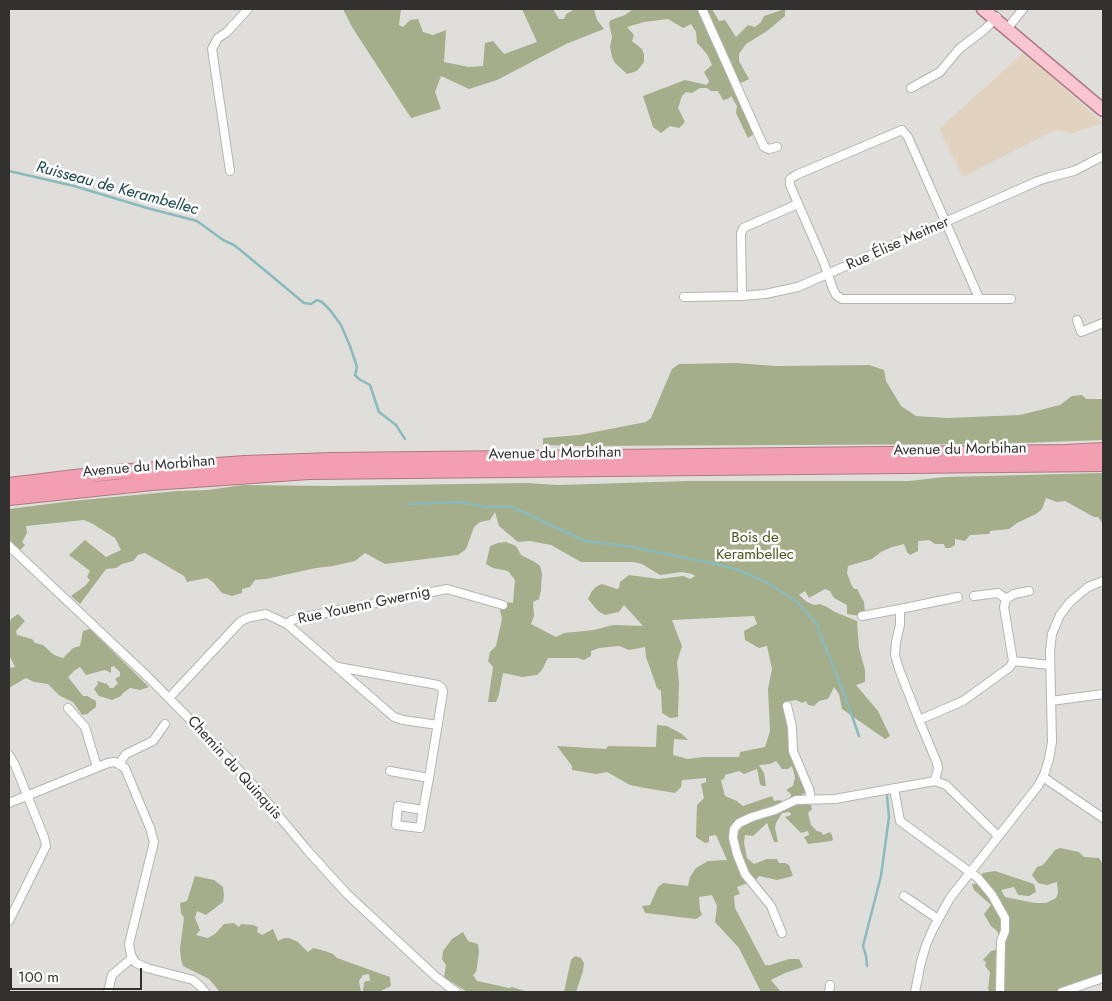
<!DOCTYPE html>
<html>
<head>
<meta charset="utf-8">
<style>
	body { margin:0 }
	#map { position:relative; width:1112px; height:1001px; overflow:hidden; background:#e0dedb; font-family:Jost,sans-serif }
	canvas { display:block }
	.frame { position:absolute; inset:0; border:10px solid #323130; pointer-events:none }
	.scale { position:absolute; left:10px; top:968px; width:132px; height:22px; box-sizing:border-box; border:2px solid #323130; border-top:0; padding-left:6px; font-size:15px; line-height:18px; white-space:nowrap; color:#323130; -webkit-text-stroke:4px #fff; paint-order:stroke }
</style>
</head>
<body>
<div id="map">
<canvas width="1112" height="1001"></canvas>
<div class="frame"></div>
<div class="scale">100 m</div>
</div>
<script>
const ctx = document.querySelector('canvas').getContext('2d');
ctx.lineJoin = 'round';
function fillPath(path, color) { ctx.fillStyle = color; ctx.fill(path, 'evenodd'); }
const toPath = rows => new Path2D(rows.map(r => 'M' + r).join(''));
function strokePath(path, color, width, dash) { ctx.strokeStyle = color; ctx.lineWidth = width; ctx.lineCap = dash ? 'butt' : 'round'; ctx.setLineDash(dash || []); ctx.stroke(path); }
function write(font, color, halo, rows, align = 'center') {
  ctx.font = font + ' Jost,sans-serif'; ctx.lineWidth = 5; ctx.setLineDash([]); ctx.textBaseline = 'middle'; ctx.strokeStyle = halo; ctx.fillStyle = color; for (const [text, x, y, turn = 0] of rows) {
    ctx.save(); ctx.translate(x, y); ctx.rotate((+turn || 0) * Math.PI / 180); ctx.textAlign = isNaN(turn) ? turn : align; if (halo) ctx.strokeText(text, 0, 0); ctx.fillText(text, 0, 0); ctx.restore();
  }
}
const commercial = toPath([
	[1024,52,1103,123,1073,133,1055,130,963,177,939,129]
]);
const forest = toPath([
	[343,9,401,9,399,25,403,27,410,20,418,19,423,32,433,35,446,30,444,62,469,67,483,66,485,43,493,41,504,54,537,42,522,9,553,9,559,19,564,19,566,14,575,9,594,9,597,20,604,29,566,44,497,80,469,89,441,76,435,92,441,109,411,118,352,27],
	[633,9,712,9,719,21,725,20,736,37,748,25,755,27,761,22,764,16,785,9,785,16,767,31,746,44,739,54,739,61,749,79,737,85,754,134,748,138,736,113,737,106,731,96,728,99,723,100,718,91,711,91,707,88,700,88,692,93,686,92,682,96,678,108,685,122,679,128,670,126,661,133,653,127,643,96,685,80,707,85,709,81,704,72,712,65,707,54,697,43,696,32,691,24,683,28,668,19,644,22,627,27,634,35,632,41,642,49,644,54,644,62,637,71,627,74,615,63,612,57,610,47,612,37,609,23,611,20,625,15],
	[735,363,776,366,869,365,884,370,886,381,901,406,916,416,947,418,1020,415,1060,405,1072,396,1082,395,1086,399,1103,399,1103,440,991,444,579,446,543,445,543,438,579,435,646,422,651,418,672,369,679,364],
	[1103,473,1103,524,1098,517,1094,517,1065,501,1057,502,1046,498,1042,509,1036,514,1017,523,1009,529,990,531,989,534,970,535,965,541,955,539,955,545,950,548,945,548,944,544,935,544,929,540,918,541,918,551,910,555,907,552,904,544,892,547,881,552,872,559,848,566,847,573,851,584,854,589,857,589,864,602,865,613,859,616,847,614,847,605,834,598,830,591,825,589,809,598,805,591,799,595,807,602,814,605,820,604,827,607,835,612,857,621,859,648,865,670,865,682,856,685,878,711,890,736,885,739,842,709,839,694,834,687,828,699,819,701,814,706,808,705,806,701,802,703,796,700,785,702,786,716,808,792,792,799,790,799,791,794,786,790,793,786,795,777,792,766,788,769,782,769,776,761,770,764,759,765,764,773,766,786,762,786,760,784,757,769,744,774,739,771,725,775,724,779,721,780,725,796,737,801,743,806,772,796,774,801,780,800,788,806,798,803,811,805,812,809,808,813,811,825,817,831,821,832,823,835,830,832,832,835,833,840,831,841,808,844,804,837,809,835,808,831,801,833,785,817,791,815,790,812,782,813,776,823,775,828,778,842,774,842,767,823,753,836,745,835,744,843,747,858,754,864,767,859,777,859,779,863,785,863,789,865,793,876,777,880,759,876,756,880,737,887,740,894,734,896,735,908,765,965,770,965,789,959,799,959,803,967,785,973,771,980,781,992,761,992,739,948,715,922,717,906,712,895,699,897,700,910,702,915,696,919,645,913,642,906,650,905,658,887,663,883,688,886,690,877,696,868,708,861,727,860,716,835,709,836,709,842,705,843,696,837,697,805,704,798,701,784,706,782,706,778,682,780,681,787,675,793,645,788,630,785,607,772,596,774,572,770,572,766,557,746,606,749,608,746,656,747,657,725,667,726,682,734,688,740,674,739,673,755,688,759,703,757,739,757,740,752,765,747,770,731,768,689,772,669,767,646,759,648,745,640,744,631,757,624,754,616,672,620,682,646,677,662,679,683,678,717,670,718,662,713,661,691,657,688,646,657,645,647,629,650,619,646,599,648,591,651,591,656,584,660,578,658,548,658,542,670,537,675,530,676,522,677,503,673,499,694,496,702,488,702,493,667,488,661,490,652,496,646,502,619,500,610,506,602,513,603,515,580,508,571,493,568,486,564,490,546,498,543,506,542,516,546,521,555,535,562,540,566,542,573,541,590,539,599,533,602,534,616,531,624,556,637,564,633,594,630,613,625,643,626,624,605,619,612,605,615,598,611,588,599,592,591,597,586,602,584,617,589,619,588,620,582,629,575,659,579,683,576,690,579,695,576,692,574,682,572,660,575,642,564,634,562,581,562,551,545,530,541,518,542,499,526,495,512,490,520,480,522,474,527,466,549,458,555,385,564,365,553,355,561,333,566,316,568,266,579,255,580,250,587,242,589,242,593,232,596,222,593,213,582,207,578,187,582,184,576,145,553,138,555,133,561,122,564,116,568,106,569,80,604,71,596,85,586,90,580,87,577,90,571,69,555,85,540,106,557,121,550,115,538,93,524,84,520,26,526,27,533,22,542,25,545,20,550,9,539,9,509,72,501,178,491,208,490,243,485,330,486,527,483,558,485,689,481,909,481,945,477],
	[18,614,25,621,16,631,17,635,32,639,35,643,43,645,54,655,63,658,73,648,80,646,83,631,90,629,149,687,140,690,130,688,123,693,121,696,112,700,99,696,94,689,98,684,97,681,107,684,110,688,113,688,118,683,115,679,120,676,120,672,114,666,111,667,111,673,105,670,86,675,80,667,75,670,68,677,83,696,87,696,96,701,96,707,87,714,82,715,73,702,60,696,48,684,34,682,26,678,9,688,9,668,15,667,9,655,9,626,11,619],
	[1060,848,1079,852,1084,857,1099,858,1103,864,1103,975,1071,985,1055,992,990,992,988,989,990,972,985,966,986,962,983,960,991,951,1002,948,1003,938,999,936,997,931,991,926,984,914,991,905,974,890,972,884,986,883,980,877,981,875,983,873,995,871,1034,884,1036,892,1029,896,1018,895,1014,887,1001,890,1005,897,1035,903,1046,903,1056,898,1058,893,1057,882,1047,885,1038,883,1032,875,1037,867,1043,865,1055,850],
	[195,876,214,880,223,887,224,896,223,902,206,915,197,911,195,918,200,930,196,935,208,938,215,934,224,924,234,923,239,927,241,924,253,925,258,927,257,932,262,935,273,929,278,941,284,938,289,938,298,942,308,952,313,948,325,951,333,954,337,958,390,977,391,986,379,992,363,992,364,982,367,981,370,981,369,974,363,975,359,981,361,992,220,992,209,979,183,966,181,959,180,949,184,918,181,913,180,903,187,901],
	[463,932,468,941,478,944,479,952,477,967,476,972,473,975,477,981,509,988,512,987,528,992,467,992,444,977,446,965,442,959,443,951,452,939],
	[575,956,581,958,584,963,583,971,576,992,564,992,571,960]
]);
const stream = toPath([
	[9,171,74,186,147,208,197,221,223,240,234,245,244,253,304,303,311,304,317,300,322,302,330,310,341,325,350,346,357,367,355,375,359,379,370,385,379,412,396,425,405,439],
	[408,504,459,502,487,507,512,507,585,541,633,547,720,565,738,570,766,582,796,601,816,623,849,707,859,736],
	[867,966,866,956,863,946,881,876,889,817,887,795]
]);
const street = toPath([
	[702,9,764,147,769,149,777,147],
	[1006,30,1023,9],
	[911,88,940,72,959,49,984,30,997,17],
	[230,171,212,49,218,38,227,32,248,9],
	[742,296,741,234,743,228,798,204],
	[684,297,742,296,765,294,798,287,1038,181,1050,177,1074,171,1103,156],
	[979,298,908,137,902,130,796,175,790,179,790,185,824,263,833,289,836,295,842,299,1011,299],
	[1077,320,1081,332,1103,323],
	[9,546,148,677,226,756,252,784,308,851,347,894,435,976,456,992],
	[974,596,998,593,1006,599,1004,607,1013,661],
	[958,597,900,609,900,625,896,642,895,655,899,669,919,720,963,701,1010,667,1013,661,1050,665],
	[1006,599,1014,594,1029,591],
	[862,616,900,609],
	[287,624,394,717,403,720,438,725],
	[338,667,438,685,442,688,443,692,429,778,423,810,420,828,396,825,398,806,423,810],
	[169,698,240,622,247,618,266,614,287,624,292,620,300,618,447,589,503,605],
	[1051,701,1103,694],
	[787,706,792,727,793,751,809,789,811,799],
	[68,708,85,727,97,767],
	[919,720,937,763,938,768,935,781],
	[9,755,15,765,44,837,46,846,9,921],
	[119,764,126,754,153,741,165,724],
	[390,771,429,778],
	[1043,777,1103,818],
	[894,788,900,821,978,878,992,895,1005,918,1005,931,1001,941,1000,992],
	[9,803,108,763,115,762,125,768,150,828,154,842,129,944,131,955,136,963,147,968,193,980,200,986,205,992],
	[904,896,938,919],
	[782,933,771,906,745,874,737,854,733,838,734,829,739,823,752,817,775,810,796,800,835,799,935,781,946,785,998,836],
	[108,992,112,975,132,958],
	[829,992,830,985],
	[915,992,921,962,926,945,933,929,950,898,1038,786,1044,775,1049,759,1052,742,1050,651,1052,634,1060,615,1070,602,1088,587,1103,581],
	[1062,992,1103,978]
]);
const primary = toPath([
	[983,9,1103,110]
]);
const highway = toPath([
	[9,485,116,472,245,463,332,460,1065,452,1103,450],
	[9,498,152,483,309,472,1103,464]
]);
const streetNames = [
	["Rue Élise Meitner",898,244,-24],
	["Avenue du Morbihan",960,450,-1],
	["Avenue du Morbihan",555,454,-1],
	["Avenue du Morbihan",149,467,-5],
	["Rue Youenn Gwernig",364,606,-12],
	["Chemin du Quinquis",234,768,48]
];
const parkNames = [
	["Bois de",755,538],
	["Kerambellec",755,555]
];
const waterNames = [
	["Ruisseau de Kerambellec",117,189,15]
];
fillPath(commercial, '#e1d3c0');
fillPath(forest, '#a4ae8b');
strokePath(stream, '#8ababc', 2.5);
strokePath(street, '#b6b4b1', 10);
strokePath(primary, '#af7884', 15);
strokePath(highway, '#af7884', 16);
strokePath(street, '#fff', 8);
strokePath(primary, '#f8c5d1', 12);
strokePath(highway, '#f39fb2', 14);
write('15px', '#323130', '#fff', streetNames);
write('15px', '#49551d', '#fff', parkNames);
write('italic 16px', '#1a4648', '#fff', waterNames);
</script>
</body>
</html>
